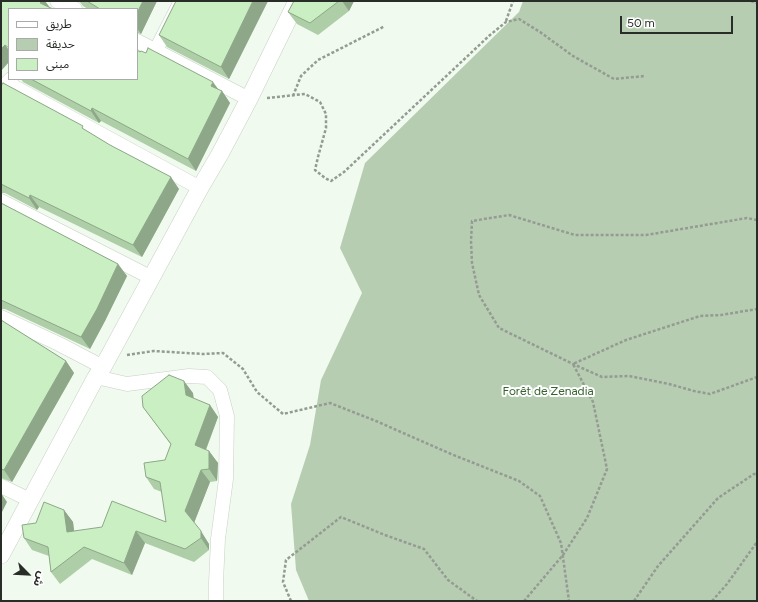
<!DOCTYPE html>
<html>
<head>
<meta charset="utf-8">
<style>
	body { margin:0 }
	#map { position:relative; width:758px; height:602px; overflow:hidden; background:#f0faee; font-family:Figtree,"Noto Sans Arabic",sans-serif }
	canvas { display:block }
	.frame { position:absolute; inset:0; border:2px solid #292d28; pointer-events:none }
	.legend { position:absolute; left:8px; top:8px; width:130px; height:72px; box-sizing:border-box; background:#fff; border:1px solid #a9aba9; margin:0; padding:5px 7px; list-style:none; font-size:12px; color:#292d28 }
	.legend li { display:flex; align-items:center; gap:8px; height:20px }
	.legend b { width:20px; border:1px solid #a9aba9 }
	.north { position:absolute; left:8px; top:554px; width:40px; height:40px; -webkit-text-stroke:3px #fff; paint-order:stroke; rotate:114deg; font-size:11px; font-weight:700; line-height:16px; text-align:center; color:#292d28 }
	.north::after { content:''; display:block; margin:auto; width:14px; height:18px; background:#292d28; clip-path:polygon(50% 0,100% 100%,50% 72%,0 100%) }
	.scale { position:absolute; left:620px; top:16px; width:113px; height:18px; box-sizing:border-box; border:2px solid #292d28; border-top:0; padding-left:5px; font-size:12px; line-height:14px; white-space:nowrap; color:#292d28; -webkit-text-stroke:3px #fff; paint-order:stroke }
</style>
</head>
<body>
<div id="map">
<canvas width="758" height="602"></canvas>
<div class="frame"></div>
<ul class="legend">
<li><b style="height:5px;background:#fff"></b>طريق</li>
<li><b style="height:11px;background:#b7cdb2"></b>حديقة</li>
<li><b style="height:11px;background:#caefc3"></b>مبنى</li>
</ul>
<div class="north">ش</div>
<div class="scale">50 m</div>
</div>
<script>
const ctx = document.querySelector('canvas').getContext('2d');
ctx.lineJoin = 'round';
function fillPath(path, color) { ctx.fillStyle = color; ctx.fill(path, 'evenodd'); }
const toPath = rows => new Path2D(rows.map(r => 'M' + r).join(''));
function strokePath(path, color, width, dash) { ctx.strokeStyle = color; ctx.lineWidth = width; ctx.lineCap = dash ? 'butt' : 'round'; ctx.setLineDash(dash || []); ctx.stroke(path); }
function write(font, color, halo, rows, align = 'center') {
  ctx.font = font + ' Figtree,sans-serif'; ctx.lineWidth = 4; ctx.setLineDash([]); ctx.textBaseline = 'middle'; ctx.strokeStyle = halo; ctx.fillStyle = color; for (const [text, x, y, turn = 0] of rows) {
    ctx.save(); ctx.translate(x, y); ctx.rotate((+turn || 0) * Math.PI / 180); ctx.textAlign = isNaN(turn) ? turn : align; if (halo) ctx.strokeText(text, 0, 0); ctx.fillText(text, 0, 0); ctx.restore();
  }
}
const green = toPath([
	[523,1,757,1,757,601,309,601,296,570,291,504,310,445,321,380,362,293,340,248,365,163,519,12]
]);
const path = toPath([
	[751,1,757,3],
	[506,21,513,1],
	[293,96,301,76,318,60,385,26],
	[267,98,305,94,320,102,326,114,326,128,318,157,315,170,325,178,331,181,344,172,490,35,506,22,519,19,540,32,573,56,614,79,645,76],
	[757,220,747,218,646,235,575,235,509,215,472,221,471,241,472,263,479,295,499,328,573,364,602,377,629,376,669,384,694,391,710,394,757,377],
	[127,355,154,351,203,354,223,353,243,369,257,392,283,414,330,403,376,421,451,454,519,481,540,496,561,543,569,601],
	[291,601,283,582,286,560,341,517,385,535,424,549,448,580,477,601],
	[524,601,563,555,587,518,607,469,593,402,573,364,626,340,700,316,721,315,757,309],
	[634,601,658,566,718,498,754,474,757,474],
	[712,601,727,584,757,542]
]);
const minor = toPath([
	[57,1,75,9],
	[137,41,249,99],
	[156,50,181,1],
	[11,79,7,83,200,188],
	[1,201,152,278],
	[1,317,59,344,103,367],
	[96,377,127,384,189,376,207,377,220,390,227,416,226,479,218,539,216,583,216,601],
	[1,486,30,500]
]);
const tertiary = toPath([
	[1,555,96,377,103,367,200,188,220,154,249,99,297,1]
]);
const wall = toPath([
	[79,1,157,1,141,34,137,33,137,9,88,9,83,6],
	[176,1,268,1,229,79,167,47,159,35],
	[294,1,354,1,349,11,318,35,297,24,288,12],
	[21,79,137,79,218,89,222,91,230,103,196,171,101,121,99,123,23,82],
	[1,86,85,130,179,189,142,257,39,207,37,210,5,193,1,193],
	[1,203,118,264,127,276,105,321,90,349,5,309,1,309],
	[1,320,66,361,74,373,12,482,1,478],
	[193,393,193,398,210,405,218,417,206,450,209,451,218,463,217,481,210,482,194,523,209,544,209,550,194,562,145,543,132,575,92,559,60,584,51,572,49,556,32,550,24,538,36,523,64,510,73,522,74,532,166,522,162,492,154,489,146,477,165,460,171,445,143,407]
]);
const shadedWall = toPath([
	[37,1,45,1,51,9],
	[143,1,157,1,141,34,137,28,137,13],
	[253,1,268,1,229,79,221,67],
	[342,1,354,1,349,11],
	[5,45,9,50,9,62,1,71,1,49],
	[213,82,221,93,222,91,230,103,196,171,188,159,211,86],
	[92,108,101,121,99,123,91,111],
	[171,177,179,189,142,257,133,245],
	[30,195,39,207,37,210,29,198],
	[118,264,127,276,105,321,90,349,81,337],
	[66,361,74,373,12,482,4,470],
	[184,381,193,393,195,407,186,395],
	[210,405,218,417,203,457,195,445],
	[209,451,218,463,217,481,209,469],
	[201,470,210,482,194,523,185,511],
	[1,493,7,502,1,514],
	[64,510,73,522,76,545,67,532],
	[136,531,145,543,132,575,124,563],
	[201,531,209,544,209,550,201,538]
]);
const building = toPath([
	[1,1,42,1,40,3,53,9,9,9,9,48,5,45,1,49,1,1],
	[87,1,143,1,137,13,137,9,100,9,87,1],
	[176,1,253,1,221,67,159,35,176,1],
	[294,1,339,1,310,23,288,12,294,1],
	[148,48,213,82,211,86,222,91,188,159,92,108,91,111,31,79,137,79,137,50,140,52,141,51,146,53,148,48],
	[3,83,83,126,82,128,110,145,171,177,133,245,30,195,29,198,1,184,1,86,3,83],
	[1,203,118,264,97,309,81,337,1,300,1,203],
	[1,320,66,361,4,470,1,469,1,320],
	[169,375,184,381,186,395,210,405,195,445,209,451,209,469,201,470,185,511,201,531,201,538,185,549,136,531,124,563,84,547,51,572,48,547,24,538,22,525,36,523,44,502,64,510,67,532,102,527,112,501,166,522,160,482,146,477,144,463,165,460,171,444,143,407,142,396,169,375]
]);
const parkNames = [
	["Forêt de Zenadia",548,391]
];
fillPath(green, '#b7cdb2');
strokePath(minor, '#c7d1c5', 15);
strokePath(tertiary, '#c7d1c5', 18);
strokePath(path, '#949b92', 2.5, [3, 2]);
strokePath(minor, '#fff', 14);
strokePath(tertiary, '#fff', 17);
fillPath(wall, '#aecea8');
fillPath(shadedWall, '#8da788');
fillPath(building, '#caefc3');
strokePath(building, '#8da788', 1);
write('12px', '#34632c', '#fff', parkNames);
</script>
</body>
</html>
